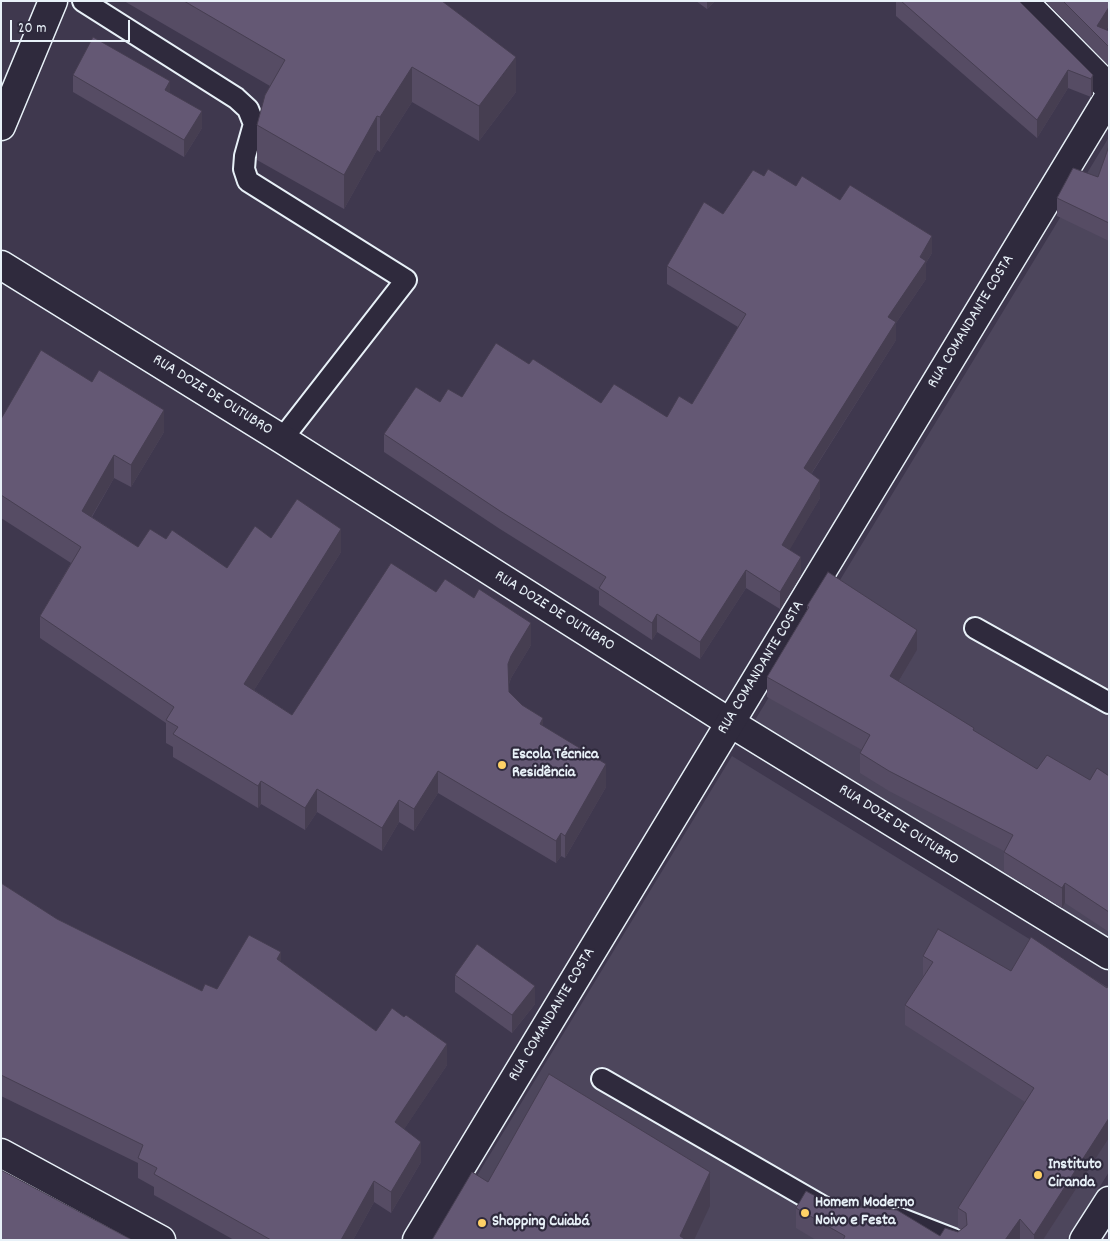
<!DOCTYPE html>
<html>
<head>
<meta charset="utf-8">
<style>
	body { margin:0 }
	#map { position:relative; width:1110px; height:1241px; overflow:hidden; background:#3f384e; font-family:Dekko,sans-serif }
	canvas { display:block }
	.frame { position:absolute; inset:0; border:2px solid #e8f1f8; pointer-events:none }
	.scale { position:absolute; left:10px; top:20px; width:120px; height:22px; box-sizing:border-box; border:2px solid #e8f1f8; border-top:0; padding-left:6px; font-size:15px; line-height:18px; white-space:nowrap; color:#e8f1f8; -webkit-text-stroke:4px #2f2a3d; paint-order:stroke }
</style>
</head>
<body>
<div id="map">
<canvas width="1110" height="1241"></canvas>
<div class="frame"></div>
<div class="scale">20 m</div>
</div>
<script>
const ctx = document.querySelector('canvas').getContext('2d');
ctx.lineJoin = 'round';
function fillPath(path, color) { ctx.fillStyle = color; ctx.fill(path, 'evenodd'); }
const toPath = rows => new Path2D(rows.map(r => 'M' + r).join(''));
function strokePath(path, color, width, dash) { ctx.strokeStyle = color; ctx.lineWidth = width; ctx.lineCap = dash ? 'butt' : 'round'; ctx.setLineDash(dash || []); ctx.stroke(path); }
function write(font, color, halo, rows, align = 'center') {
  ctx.font = font + ' Dekko,sans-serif'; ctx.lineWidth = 4.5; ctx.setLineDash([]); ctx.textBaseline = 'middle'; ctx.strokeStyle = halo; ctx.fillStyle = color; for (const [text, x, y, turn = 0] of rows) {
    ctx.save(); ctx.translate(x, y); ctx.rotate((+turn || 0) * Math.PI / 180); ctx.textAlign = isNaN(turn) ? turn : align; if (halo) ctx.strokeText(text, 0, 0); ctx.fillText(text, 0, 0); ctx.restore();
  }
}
const built = toPath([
	[1109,137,1109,944,752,725],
	[732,756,1109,988,1109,1172,1066,1240,438,1240]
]);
const service = toPath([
	[83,1,236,98,248,109,254,124,245,156,244,169,248,181,406,280,282,439],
	[975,628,1109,703],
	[602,1079,827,1209],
	[899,1218,956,1240]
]);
const minor = toPath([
	[1023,1,1109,88],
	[1,126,53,1],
	[1,265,282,439,729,722,1109,955],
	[1,1153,161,1240]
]);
const tertiary = toPath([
	[417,1240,1109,97],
	[1084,1240,1109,1201]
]);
const wall = toPath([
	[124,1,442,1,516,92,479,141,412,102,380,152,377,150,344,209,257,160,257,125,270,86],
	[696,1,715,1,707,9],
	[896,1,1019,1,1093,75,1093,94,1091,97,1068,88,1037,138,896,16],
	[1045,1,1109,1,1109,25,1106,30,1109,31,1109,66],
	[73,75,170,93,202,128,184,157,73,92],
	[1109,146,1109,241,1057,216,1057,198,1098,177],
	[764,176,840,200,932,253,926,263,926,279,896,323,896,340,812,473,820,498,789,550,801,575,780,609,746,588,700,659,657,632,652,640,599,605,599,591,500,529,384,452,384,434,440,402,462,397,529,364,601,403,667,417,692,404,738,327,667,284,667,266],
	[92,382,164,432,131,487,114,478,92,517,138,547,166,539,227,568,271,538,341,552,254,690,292,715,436,592,531,645,511,678,509,684,509,692,543,726,606,787,565,858,561,856,556,863,438,793,414,831,399,822,382,851,317,812,305,830,261,804,258,808,173,757,173,747,166,743,166,723,40,638,40,616,71,563,1,518,1,419],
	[807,606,917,650,899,681,974,731,1037,769,1090,780,1109,776,1109,932,1065,903,1062,908,1004,872,1004,851,889,791,860,773,860,753,862,750,767,697,767,677,807,610],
	[1,883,57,919,202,991,217,989,281,962,376,1031,447,1065,404,1129,421,1162,391,1213,374,1202,353,1240,234,1240,154,1195,154,1187,138,1178,138,1163,1,1096],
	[923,956,1107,988,1109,985,1109,1138,1043,1240,1021,1240,1020,1239,1020,1240,816,1240,796,1228,796,1208,832,1205,940,1236,958,1232,961,1230,958,1228,958,1208,1025,1102,905,1025,905,1005,923,976],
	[455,975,535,1004,512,1033,455,992]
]);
const shadedWall = toPath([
	[707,1,715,1,707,9],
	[1109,7,1109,25,1100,39,1097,26],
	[516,57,516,92,479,141,479,106],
	[412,67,412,102,380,152,380,117],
	[1068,70,1068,88,1037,138,1037,120],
	[1093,75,1093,94,1091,97,1091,79],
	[170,81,170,99,165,90],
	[202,111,202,128,184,157,184,140],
	[377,116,377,150,344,209,344,175],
	[932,236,932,253,926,263,926,279,896,323,896,340,804,485,804,468],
	[164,410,164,432,131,487,131,465],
	[114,455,114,478,82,533,82,511],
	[820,480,820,498,782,563,782,545],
	[341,529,341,552,244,706,244,684],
	[801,557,801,575,780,609,780,592],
	[746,570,746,588,700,659,700,642],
	[1,595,2,595,1,620],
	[657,614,657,632,652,640,652,623],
	[531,623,531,645,511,678,508,687,508,664,511,656],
	[917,630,917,650,890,696,890,676],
	[543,718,543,740,540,724],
	[606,764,606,787,565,858,565,836],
	[438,771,438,793,414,831,414,809],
	[261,781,261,804,258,808,258,786],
	[317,789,317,812,305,830,305,808],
	[399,800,399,822,382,851,382,828],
	[561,833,561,856,556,863,556,841],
	[1065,883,1065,903,1062,908,1062,888],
	[281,952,281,973,277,959],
	[535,986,535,1004,512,1033,512,1015],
	[447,1044,447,1065,395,1143,395,1122],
	[1109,1118,1109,1138,1043,1240,1034,1240,1034,1235],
	[421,1142,421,1162,391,1213,391,1192],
	[710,1172,710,1206,694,1240,680,1240,680,1236],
	[374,1181,374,1202,353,1240,341,1240],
	[1020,1219,1020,1240,1005,1240]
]);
const building = toPath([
	[184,1,442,1,516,57,479,106,412,67,380,117,377,116,344,175,257,125,265,95,285,60,184,1],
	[901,1,1019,1,1093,75,1091,79,1068,70,1037,120,901,1],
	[1063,1,1109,1,1109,7,1097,26,1109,31,1109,47,1063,1],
	[93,37,170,81,165,90,202,111,184,140,73,75,93,37],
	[1109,146,1109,223,1057,198,1073,168,1098,177,1109,146],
	[768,169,796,186,802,176,840,200,850,185,932,236,920,257,926,261,888,317,896,322,804,468,820,480,782,545,801,557,780,592,746,570,700,642,657,614,652,623,599,588,606,577,500,511,384,434,416,387,440,402,448,389,462,397,496,343,529,364,533,359,601,403,614,384,667,417,679,396,692,404,746,314,667,266,704,202,723,214,753,170,764,176,768,169],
	[41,350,92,382,99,370,164,410,131,465,114,455,82,511,138,547,150,529,166,539,172,530,227,568,255,526,271,538,297,499,341,529,244,684,292,715,391,563,436,592,445,579,474,598,479,589,531,623,511,656,508,664,509,692,522,705,543,718,540,724,606,764,565,836,561,833,556,841,438,771,414,809,399,800,382,828,317,789,305,808,261,781,258,786,173,734,178,727,166,720,174,707,40,616,81,547,1,495,1,419,41,350],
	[828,572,917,630,890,676,974,728,973,730,1037,769,1047,755,1090,780,1097,768,1109,776,1109,912,1065,883,1062,888,1004,852,1013,835,889,771,860,753,870,735,767,677,809,607,807,606,828,572],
	[1,883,57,919,202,991,205,984,217,989,249,935,281,952,277,959,376,1031,392,1008,404,1017,406,1015,447,1044,395,1122,421,1142,391,1192,374,1181,341,1240,271,1240,154,1174,157,1168,138,1158,143,1145,1,1075,1,883],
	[938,929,1011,971,1031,937,1107,988,1109,985,1109,1118,1034,1235,1020,1219,1005,1240,843,1240,845,1236,796,1208,806,1191,832,1205,897,1210,940,1236,945,1228,958,1232,967,1225,966,1213,958,1208,1034,1088,905,1005,933,962,923,956,938,929],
	[477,944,535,986,512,1015,455,975,477,944],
	[549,1074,710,1172,680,1236,686,1240,432,1240,472,1172,488,1182,549,1074],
	[1,1170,132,1240,1,1240,1,1170]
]);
const markers = [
	[502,765,5,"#ffd166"],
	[1038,1175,5,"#ffd166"],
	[805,1213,5,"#ffd166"],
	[482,1223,5,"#ffd166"]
];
const streetNames = [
	["RUA COMANDANTE COSTA",972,322,-59],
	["RUA DOZE DE OUTUBRO",212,396,32],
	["RUA DOZE DE OUTUBRO",554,612,32],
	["RUA COMANDANTE COSTA",762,668,-59],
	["RUA DOZE DE OUTUBRO",898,826,32],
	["RUA COMANDANTE COSTA",553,1015,-59]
];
const poiNames = [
	["Escola Técnica",512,756],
	["Residência",512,774],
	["Instituto",1048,1166],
	["Ciranda",1048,1184],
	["Homem Moderno",815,1204],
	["Noivo e Festa",815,1222],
	["Shopping Cuiabá",492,1223]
];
fillPath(built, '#4d465c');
strokePath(service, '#e8f1f8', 24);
strokePath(minor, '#e8f1f8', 31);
strokePath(tertiary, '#e8f1f8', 31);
strokePath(service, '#2f2a3d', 20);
strokePath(minor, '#2f2a3d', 28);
strokePath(tertiary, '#2f2a3d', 28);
fillPath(wall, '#564c64');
fillPath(shadedWall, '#463e51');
fillPath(building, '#645874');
strokePath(building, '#463e51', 1);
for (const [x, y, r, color] of markers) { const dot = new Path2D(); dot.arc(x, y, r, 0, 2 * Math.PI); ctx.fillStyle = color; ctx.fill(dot); strokePath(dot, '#2f2a3d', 2); }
write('16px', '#e8f1f8', '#2f2a3d', streetNames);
write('bold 16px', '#e8f1f8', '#2f2a3d', poiNames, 'left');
</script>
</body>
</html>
